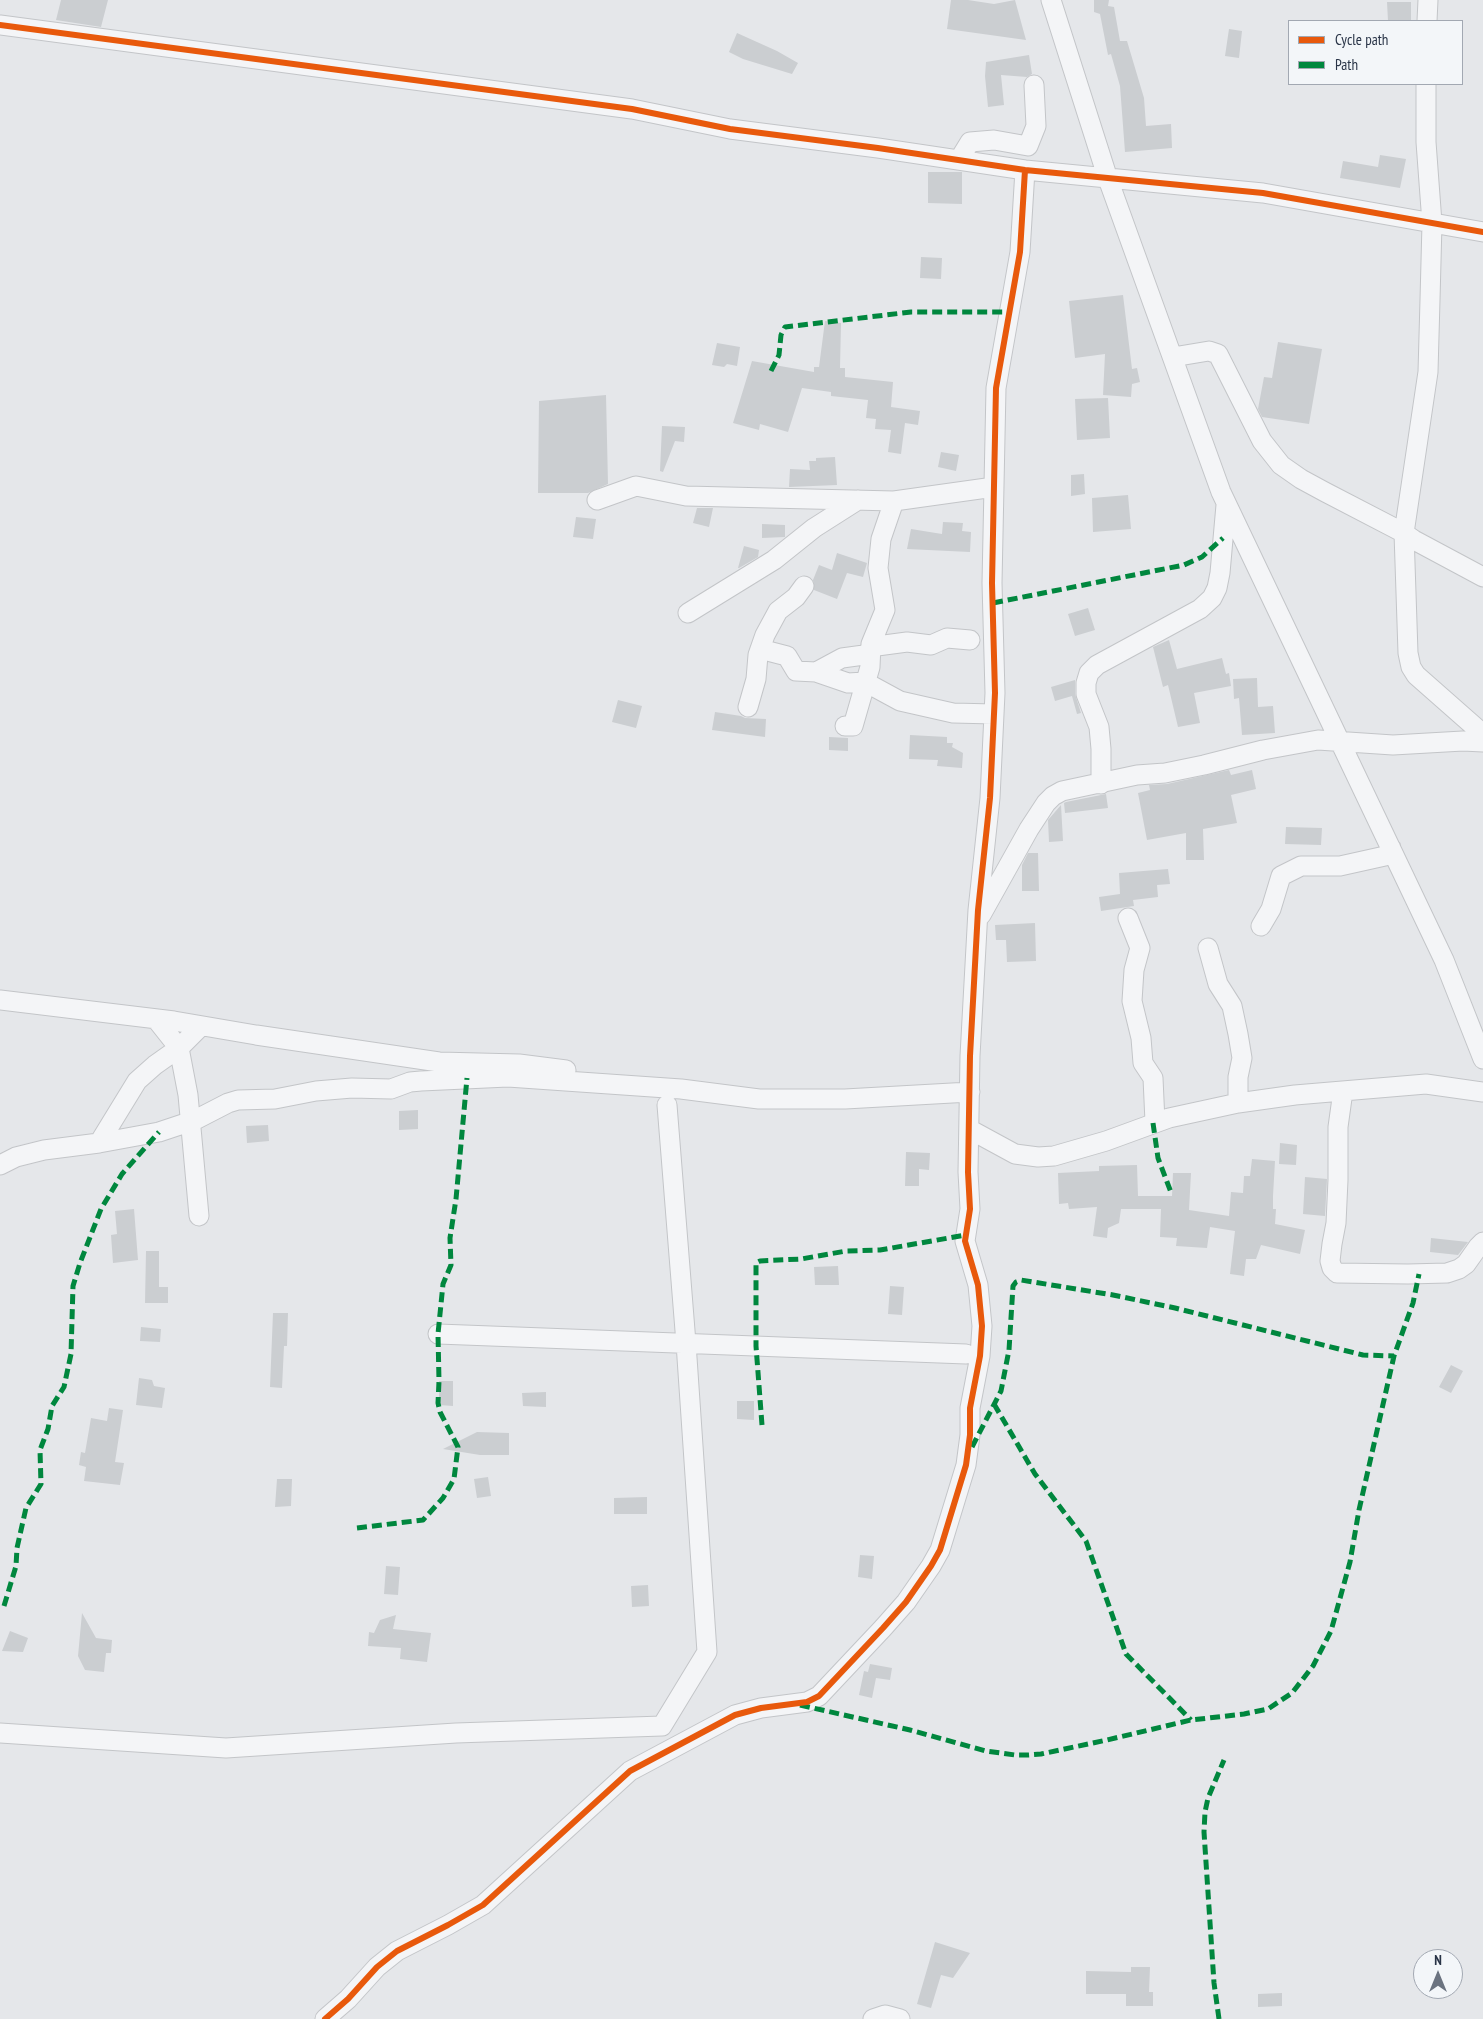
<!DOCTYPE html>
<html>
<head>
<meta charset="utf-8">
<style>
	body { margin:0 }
	#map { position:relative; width:1483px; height:2019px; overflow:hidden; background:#e5e7ea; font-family:"PT Sans Narrow",sans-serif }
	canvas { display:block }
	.legend { position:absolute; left:1288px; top:20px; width:175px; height:65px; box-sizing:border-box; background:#f3f6f9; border:1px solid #a2a8b2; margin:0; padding:6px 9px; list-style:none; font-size:15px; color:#293447 }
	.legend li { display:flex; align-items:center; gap:10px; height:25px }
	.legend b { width:25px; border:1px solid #a2a8b2 }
	.north { position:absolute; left:1413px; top:1949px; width:50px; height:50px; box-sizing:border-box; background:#f3f6f9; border:1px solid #a2a8b2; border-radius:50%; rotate:0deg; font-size:14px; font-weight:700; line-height:20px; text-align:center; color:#293447 }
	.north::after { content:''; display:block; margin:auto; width:18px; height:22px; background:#6b7380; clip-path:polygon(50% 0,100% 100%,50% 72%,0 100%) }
</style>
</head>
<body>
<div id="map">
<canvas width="1483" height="2019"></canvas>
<ul class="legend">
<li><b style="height:6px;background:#e8590c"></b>Cycle path</li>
<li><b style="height:6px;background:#00873e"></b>Path</li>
</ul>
<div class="north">N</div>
</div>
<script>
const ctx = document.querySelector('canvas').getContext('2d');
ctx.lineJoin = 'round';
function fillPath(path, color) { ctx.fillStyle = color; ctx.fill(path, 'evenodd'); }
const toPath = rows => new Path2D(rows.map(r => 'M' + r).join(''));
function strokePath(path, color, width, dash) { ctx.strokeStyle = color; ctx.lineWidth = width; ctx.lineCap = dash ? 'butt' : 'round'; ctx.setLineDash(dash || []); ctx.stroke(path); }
const building = toPath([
	[61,0,108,0,101,27,56,20],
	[951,0,968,0,994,4,1015,0,1026,40,947,29],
	[1094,0,1109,0,1108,6,1114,7,1120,41,1127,41,1144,98,1146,126,1171,124,1172,148,1125,152,1120,86,1111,54,1108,55,1100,14,1094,12],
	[1387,2,1411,2,1411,21,1388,21],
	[1229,29,1242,31,1239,58,1225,56],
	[737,33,777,51,798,63,792,74,743,59,729,52],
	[1029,55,1032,74,1027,77,1001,75,1004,105,988,107,985,76,986,62],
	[1380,155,1406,159,1400,188,1340,178,1343,161,1378,167],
	[928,172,962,172,962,204,928,203],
	[921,257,942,258,941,279,920,278],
	[1123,295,1132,369,1137,368,1140,382,1132,384,1131,397,1103,395,1105,354,1075,358,1069,301],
	[825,321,841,323,840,368,845,368,845,377,893,382,891,407,920,411,918,425,905,423,901,454,888,452,891,430,875,429,876,419,866,418,868,400,831,396,831,392,802,388,788,432,760,424,759,430,733,423,752,361,814,372,814,367,819,367],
	[1278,342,1322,349,1309,424,1262,417,1258,409,1264,377,1272,378],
	[717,343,740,347,737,366,727,364,724,367,712,365],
	[606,395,608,484,588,493,538,493,539,401],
	[1108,398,1110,438,1077,440,1075,399],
	[662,426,685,427,684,442,675,441,663,472,660,471],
	[941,452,959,455,956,471,938,467],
	[835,457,837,485,789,487,790,469,810,470,809,461,816,461,816,458],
	[1084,474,1085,494,1071,496,1071,475],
	[1128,495,1131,529,1093,532,1092,498],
	[697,508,713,508,709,527,693,523],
	[576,517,596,519,593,539,573,537],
	[943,522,963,523,962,531,971,532,970,552,907,549,911,529,942,534],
	[762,524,785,525,785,537,762,538],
	[744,546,759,550,758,557,739,568,738,568],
	[837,553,867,563,863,577,847,573,837,599,814,590,813,580,819,565,832,570],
	[1088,608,1095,630,1075,636,1068,614],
	[1169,640,1177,669,1222,658,1226,674,1229,673,1231,686,1194,693,1200,723,1178,727,1168,685,1163,687,1153,647],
	[1257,678,1258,707,1273,706,1275,733,1242,735,1239,698,1234,699,1233,679],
	[1075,680,1075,694,1081,713,1077,714,1072,696,1055,701,1051,687],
	[618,700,642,706,636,728,612,722],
	[715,712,741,716,745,718,766,719,765,737,712,730],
	[910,735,947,737,947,743,953,743,952,747,963,753,962,768,937,766,938,760,909,759],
	[829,737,848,738,848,751,829,750],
	[1229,770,1231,775,1252,770,1256,789,1231,795,1237,823,1203,829,1204,860,1186,860,1186,833,1147,840,1138,793,1150,790,1149,785,1167,784],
	[1106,794,1108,808,1065,813,1064,803,1066,802],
	[1061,805,1063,841,1049,842,1048,820],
	[1286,827,1322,828,1321,845,1285,844],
	[1028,853,1038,853,1039,891,1022,891,1022,865],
	[1168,869,1170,884,1157,885,1158,897,1133,900,1134,906,1101,911,1099,897,1120,894,1119,873],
	[1035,923,1036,961,1007,962,1006,940,996,940,995,925],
	[418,1110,418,1129,399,1130,399,1111],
	[268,1125,269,1141,247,1143,246,1126],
	[1280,1143,1297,1145,1296,1165,1279,1164],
	[906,1152,930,1153,929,1170,919,1169,919,1186,905,1186],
	[1252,1159,1275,1161,1273,1196,1273,1209,1276,1209,1275,1224,1305,1230,1300,1254,1261,1245,1256,1259,1246,1259,1244,1276,1230,1274,1235,1231,1210,1227,1207,1248,1176,1246,1177,1238,1160,1237,1161,1209,1121,1209,1119,1223,1108,1228,1107,1238,1093,1236,1097,1207,1069,1209,1068,1203,1059,1204,1058,1173,1099,1171,1099,1166,1137,1165,1138,1196,1172,1196,1173,1173,1191,1173,1189,1210,1229,1216,1231,1192,1243,1193,1244,1176,1250,1176],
	[1305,1177,1327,1179,1325,1216,1303,1214],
	[134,1209,138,1260,113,1263,111,1235,117,1234,115,1211],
	[1431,1238,1468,1242,1458,1255,1430,1252],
	[146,1251,159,1251,159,1287,168,1287,168,1303,145,1303],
	[838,1266,839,1285,815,1285,814,1267],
	[890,1286,904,1287,902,1315,888,1314],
	[273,1313,288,1313,287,1346,284,1346,282,1388,270,1387],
	[141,1327,161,1329,160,1342,140,1341],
	[1451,1365,1463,1371,1451,1393,1439,1387],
	[139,1378,152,1380,154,1386,165,1388,162,1408,136,1405],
	[439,1381,453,1381,453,1406,439,1405],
	[546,1392,546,1407,523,1406,522,1393],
	[737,1401,754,1401,754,1420,737,1419],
	[109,1408,123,1410,115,1462,124,1463,120,1485,84,1481,86,1467,79,1465,81,1452,85,1453,91,1418,107,1421],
	[477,1432,509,1433,509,1455,480,1455,443,1449],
	[488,1477,491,1496,477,1498,474,1479],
	[277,1479,292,1479,291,1506,275,1507],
	[647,1497,647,1514,614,1514,614,1498],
	[860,1555,874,1556,872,1579,858,1577],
	[386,1566,400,1567,398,1595,384,1594],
	[648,1585,649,1606,632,1607,631,1586],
	[82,1613,96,1638,112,1640,111,1653,106,1653,104,1672,85,1670,78,1656],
	[396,1615,393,1629,431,1633,427,1662,400,1659,401,1648,368,1646,369,1632,374,1633,380,1620],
	[10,1631,28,1638,23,1652,2,1651],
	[870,1664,892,1668,890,1680,876,1678,872,1698,859,1695,864,1671,868,1672],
	[935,1942,970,1953,953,1978,941,1975,931,2008,917,2004],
	[1131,1967,1150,1967,1149,1992,1153,1992,1153,2006,1126,2006,1126,1994,1086,1994,1086,1971,1131,1972],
	[1282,1993,1282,2006,1258,2007,1258,1994]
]);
const minor = toPath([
	[1051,0,1108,179,1221,492,1444,960,1483,1059],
	[1427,21,1428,0],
	[0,25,632,109,730,129,878,148,1025,170,1263,193,1483,232],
	[1426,84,1426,142,1432,223,1430,300,1428,372,1404,533,1408,653,1411,667,1416,675,1483,734],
	[959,160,970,142,994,140,1028,146,1036,126,1034,85],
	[1173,357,1209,351,1218,354,1262,441,1281,465,1301,479,1325,492,1404,533,1414,540,1483,577],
	[597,500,636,486,686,496,894,501,994,487],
	[688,613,774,560,814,528,858,500],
	[760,649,787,656,796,671,816,672,842,658,864,655,877,646,907,642,931,645,947,638,970,640],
	[816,672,848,683,865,682,900,701,953,713,994,714],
	[748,707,756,679,758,655,765,635,778,611,796,597,804,586],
	[845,726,853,726,870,667,871,644,885,610,878,568,881,539,894,501],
	[1101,784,1101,749,1099,727,1086,694,1086,683,1089,673,1097,665,1200,609,1212,598,1217,588,1220,573,1226,505],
	[981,915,1029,829,1046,803,1053,796,1062,791,1137,775,1165,773,1204,765,1263,750,1318,740,1393,745,1463,741,1483,742],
	[1128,918,1140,948,1134,970,1132,1001,1141,1038,1143,1063,1153,1078,1155,1122],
	[1261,926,1271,909,1281,876,1301,866,1340,866,1385,856,1391,848],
	[1208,948,1218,984,1232,1006,1238,1034,1242,1058,1238,1077,1238,1103],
	[0,1000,174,1021,256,1035,439,1062,519,1064,566,1070],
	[1343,1091,1338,1127,1338,1180,1336,1223,1332,1244,1330,1261,1332,1268,1337,1273,1408,1274,1447,1273,1459,1269,1466,1264,1478,1247,1483,1242],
	[969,1129,1015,1154,1038,1157,1054,1156,1106,1141,1169,1118,1238,1103,1295,1095,1426,1084,1483,1092],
	[99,1143,137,1081,155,1065,179,1048,156,1019],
	[0,1165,16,1157,44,1150,99,1143,159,1132,195,1120,228,1103,238,1100,275,1099,316,1091,352,1088,391,1089,410,1082,421,1081,508,1077,681,1089,759,1099,845,1099,970,1092],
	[199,1216,188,1095,179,1048,201,1026],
	[438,1334,966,1354],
	[0,1733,226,1748,456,1733,662,1726,707,1652,686,1343,667,1105],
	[325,2019,348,1999,377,1967,397,1951,448,1925,483,1905,630,1771,735,1715,761,1708,807,1702,819,1696,883,1628,906,1602,931,1566,940,1550,966,1465,970,1435,970,1408,980,1356,982,1326,978,1285,965,1241,970,1209,968,1172,970,1056,978,910,990,798,995,693,992,583,996,388,1020,252,1025,170],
	[873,2019,885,2015,900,2019]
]);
const quiet = toPath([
	[771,371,779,355,781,335,785,327,911,312,1010,312],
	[993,603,1184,565,1202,557,1223,538],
	[1153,1123,1158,1158,1172,1195],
	[994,1404,1035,1474,1086,1541,1126,1654,1191,1720],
	[762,1425,756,1346,756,1263,760,1261,801,1259,846,1251,880,1250,966,1235],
	[972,1447,1001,1391,1009,1350,1013,1286,1016,1282,1021,1280,1113,1295,1175,1308,1363,1355,1394,1356],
	[357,1528,423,1520,443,1498,454,1479,458,1447,440,1412,438,1403,439,1381,438,1334,443,1284,451,1265,450,1238,456,1199,467,1078],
	[4,1606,16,1566,17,1548,26,1508,41,1484,40,1450,48,1429,52,1406,64,1387,71,1354,73,1286,80,1263,101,1209,122,1174,159,1132],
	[800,1705,910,1730,986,1751,1015,1755,1028,1755,1041,1754,1107,1740,1191,1720,1244,1714,1268,1709,1292,1693,1313,1666,1331,1631,1350,1562,1359,1510,1394,1356,1413,1303,1419,1274],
	[1219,2019,1214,1983,1204,1832,1205,1812,1208,1798,1224,1760]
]);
const cycleway = toPath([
	[0,25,632,109,730,129,878,148,1025,170,1263,193,1483,232],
	[325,2019,348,1999,377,1967,397,1951,448,1925,483,1905,630,1771,735,1715,761,1708,807,1702,819,1696,883,1628,906,1602,931,1566,940,1550,966,1465,970,1435,970,1408,980,1356,982,1326,978,1285,965,1241,970,1209,968,1172,970,1056,978,910,990,798,995,693,992,583,996,388,1020,252,1025,170]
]);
fillPath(building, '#cbced1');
strokePath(minor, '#c3c5c8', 21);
strokePath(minor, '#f4f5f7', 19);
strokePath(quiet, '#00873e', 5, [10, 5]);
strokePath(cycleway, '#e8590c', 6);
</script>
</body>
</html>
